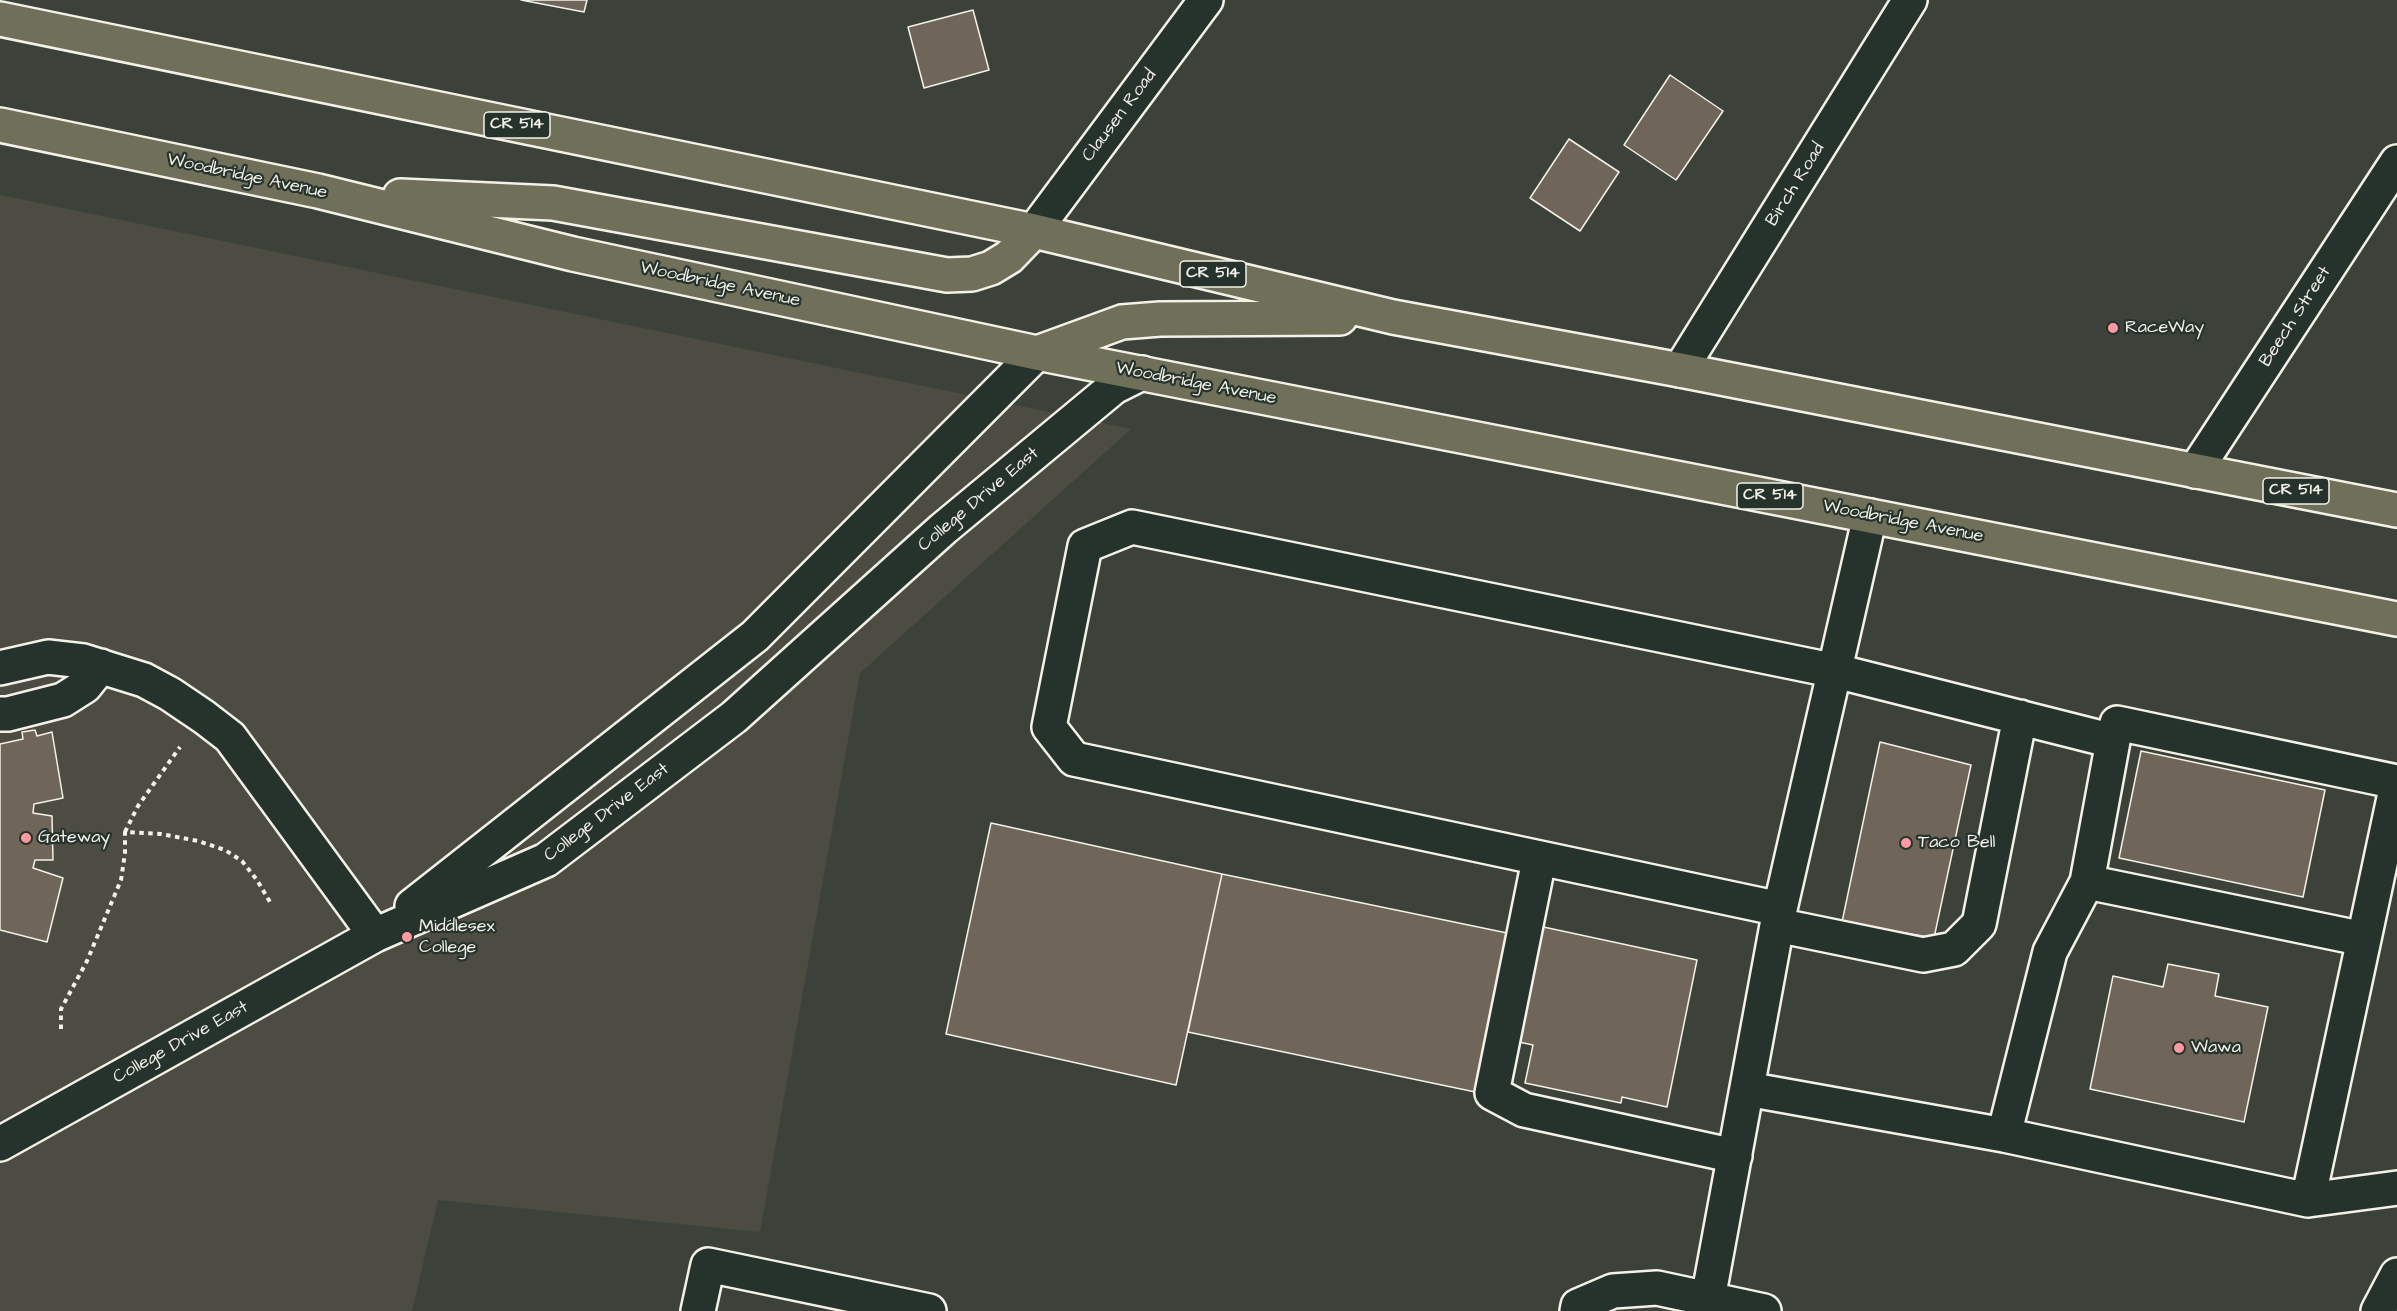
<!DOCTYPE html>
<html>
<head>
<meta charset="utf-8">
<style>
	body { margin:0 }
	canvas { display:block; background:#3c423a }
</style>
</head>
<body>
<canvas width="2397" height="1311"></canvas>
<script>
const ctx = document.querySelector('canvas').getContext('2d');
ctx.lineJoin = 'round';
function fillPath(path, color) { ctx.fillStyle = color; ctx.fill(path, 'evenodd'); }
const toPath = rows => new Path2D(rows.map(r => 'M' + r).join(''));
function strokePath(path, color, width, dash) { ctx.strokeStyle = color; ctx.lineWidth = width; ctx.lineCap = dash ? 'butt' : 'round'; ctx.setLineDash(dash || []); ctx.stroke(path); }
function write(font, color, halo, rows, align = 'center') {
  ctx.font = font + ' "Architects Daughter",sans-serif'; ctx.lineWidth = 4.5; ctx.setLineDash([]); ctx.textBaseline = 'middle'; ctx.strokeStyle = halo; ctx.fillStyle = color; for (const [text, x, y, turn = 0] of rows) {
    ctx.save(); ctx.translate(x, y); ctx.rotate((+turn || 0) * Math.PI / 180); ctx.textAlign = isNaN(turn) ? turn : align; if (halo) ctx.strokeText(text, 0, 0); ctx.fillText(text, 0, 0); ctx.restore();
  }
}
const built = toPath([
	[0,195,1131,429,860,673,760,1232,438,1200,412,1311,0,1311]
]);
const building = toPath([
	[521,0,587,0,584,12,521,0],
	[973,10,989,70,924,88,908,27,973,10],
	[1670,75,1723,111,1676,180,1624,145,1670,75],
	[1569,139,1619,172,1580,231,1530,198,1569,139],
	[35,730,37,736,52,732,63,798,34,804,33,813,52,816,53,860,35,860,33,868,63,878,47,942,0,930,0,744,23,739,22,732,35,730],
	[1880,742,1971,765,1934,938,1842,922,1880,742],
	[2141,751,2325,790,2303,897,2119,858,2141,751],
	[991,823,1222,874,1176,1085,946,1034,991,823],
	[1222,874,1512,934,1480,1093,1188,1032,1222,874],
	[1539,926,1697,960,1667,1107,1622,1097,1621,1103,1525,1083,1533,1045,1519,1042,1537,959,1531,960,1539,926],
	[2168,964,2219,974,2215,996,2268,1007,2244,1122,2090,1089,2113,976,2163,987,2168,964]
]);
const path = toPath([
	[125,832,138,806,180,747],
	[61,1029,61,1009,87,961,121,880,125,853,125,832,161,834,198,841,225,850,242,861,257,880,270,902]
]);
const minor = toPath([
	[1034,231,1206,0],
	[1680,370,1910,0],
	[2195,471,2397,162],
	[0,668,48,657,83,661,144,680,170,694,204,717,230,737,375,935],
	[0,714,8,714,63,700,85,686,101,666],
	[2113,741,2117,723,2397,782],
	[1539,860,1492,1093,1524,1110,1735,1156],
	[2087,882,2364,939,2308,1200],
	[412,906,755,636,1037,353],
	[1780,909,1074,759,1049,727,1085,546,1132,527,1836,671,2113,741,2087,882,2050,952,2004,1135,2308,1200,2397,1188],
	[1777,925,1923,955,1954,949,1979,924,2020,717],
	[2364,939,2397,784],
	[1747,1089,2004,1135],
	[0,1144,375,935,546,860,734,717,943,529,1114,387,1142,373],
	[1708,1299,1780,909,1870,516],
	[698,1311,708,1265,929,1311],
	[1577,1311,1578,1306,1613,1291,1657,1288,1764,1311],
	[2378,1311,2397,1275]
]);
const major = toPath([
	[0,19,1034,231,1393,317,1680,370,2397,510],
	[0,125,318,191,573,254,1037,353,2397,619],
	[400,196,553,203,947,275,972,274,991,268,1009,257,1034,231],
	[1037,353,1122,322,1160,319,1340,318]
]);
const markers = [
	[2113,328,6,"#ff9aa2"],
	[26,838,6,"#ff9aa2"],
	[1906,843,6,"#ff9aa2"],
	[407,937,6,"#ff9aa2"],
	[2179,1048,6,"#ff9aa2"]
];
const shields = [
	[517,125,66],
	[1213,274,66],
	[2296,491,66],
	[1770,496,66]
];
const shieldNames = [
	["CR 514",517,125],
	["CR 514",1213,274],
	["CR 514",2296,491],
	["CR 514",1770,496]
];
const streetNames = [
	["Clausen Road",1120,116,-53],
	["Woodbridge Avenue",247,177,12],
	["Birch Road",1796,185,-58],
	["Woodbridge Avenue",720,285,12],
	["Beech Street",2296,317,-57],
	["Woodbridge Avenue",1196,384,11],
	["College Drive East",979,500,-40],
	["Woodbridge Avenue",1903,522,11],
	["College Drive East",607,813,-37],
	["College Drive East",181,1043,-29]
];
const poiNames = [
	["RaceWay",2125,328],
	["Gateway",38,838],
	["Taco Bell",1918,843],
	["Middlesex",419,927],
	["College",419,948],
	["Wawa",2191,1048]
];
fillPath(built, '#4c4c43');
fillPath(building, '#706559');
strokePath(building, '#f4f1e8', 1.5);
strokePath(minor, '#f4f1e8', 38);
strokePath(major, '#f4f1e8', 38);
strokePath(path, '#f4f1e8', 4, [4.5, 4.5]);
strokePath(minor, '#26332d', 33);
strokePath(major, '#706f59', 33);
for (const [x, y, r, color] of markers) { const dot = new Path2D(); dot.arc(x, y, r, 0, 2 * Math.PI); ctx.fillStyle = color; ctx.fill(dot); strokePath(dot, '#26332d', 2); }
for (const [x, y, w] of shields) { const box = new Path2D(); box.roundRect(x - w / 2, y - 13, w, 26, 4.5); ctx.fillStyle = '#26332d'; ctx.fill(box); strokePath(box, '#f4f1e8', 1.5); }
write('bold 16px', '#f4f1e8', null, shieldNames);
write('18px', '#f4f1e8', '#26332d', streetNames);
write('18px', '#f4f1e8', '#26332d', poiNames, 'left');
</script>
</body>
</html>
